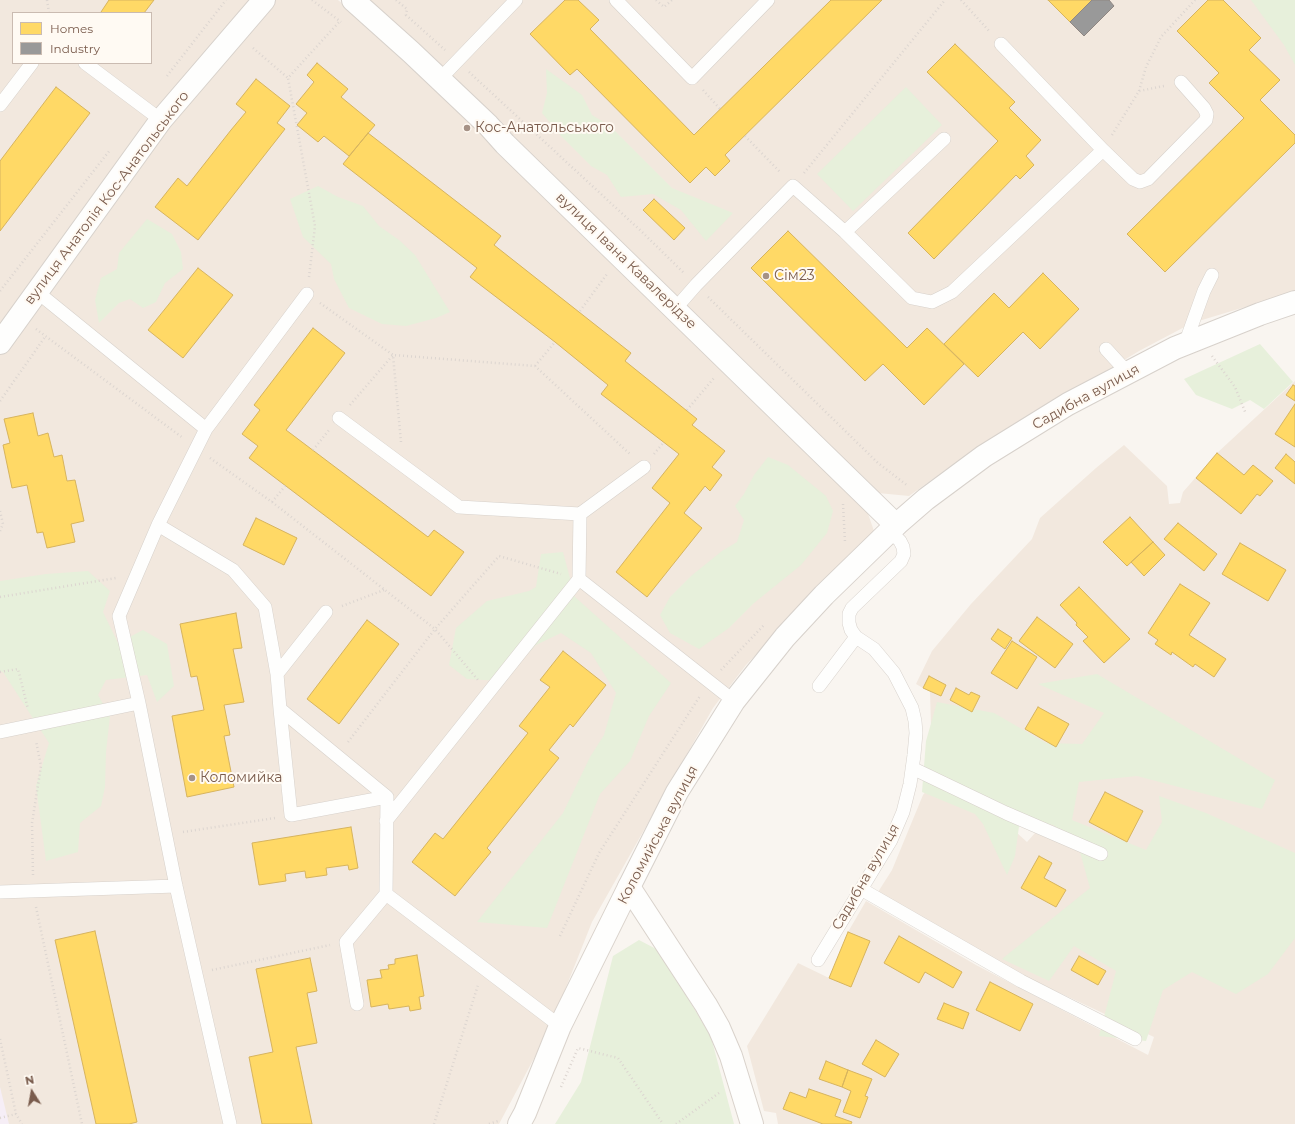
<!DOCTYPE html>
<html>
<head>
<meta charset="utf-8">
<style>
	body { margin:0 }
	#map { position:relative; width:1295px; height:1124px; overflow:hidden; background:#f9f5f0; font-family:Montserrat,sans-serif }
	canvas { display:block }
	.legend { position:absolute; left:12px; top:12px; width:140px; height:52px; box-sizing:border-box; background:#fffaf3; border:1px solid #cabbb1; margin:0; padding:5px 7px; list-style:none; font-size:12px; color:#7a5c4d }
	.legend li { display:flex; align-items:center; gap:8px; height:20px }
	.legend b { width:20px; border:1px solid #cabbb1 }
	.north { position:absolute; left:12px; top:1072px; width:40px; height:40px; -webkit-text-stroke:3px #fffaf3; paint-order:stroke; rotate:349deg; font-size:11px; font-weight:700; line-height:16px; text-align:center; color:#7a5c4d }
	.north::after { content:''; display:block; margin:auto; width:14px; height:18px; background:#7a5c4d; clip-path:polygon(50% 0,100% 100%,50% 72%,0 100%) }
</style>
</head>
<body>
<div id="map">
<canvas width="1295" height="1124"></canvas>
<ul class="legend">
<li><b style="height:11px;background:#ffd966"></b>Homes</li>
<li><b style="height:11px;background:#999"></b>Industry</li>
</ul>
<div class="north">N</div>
</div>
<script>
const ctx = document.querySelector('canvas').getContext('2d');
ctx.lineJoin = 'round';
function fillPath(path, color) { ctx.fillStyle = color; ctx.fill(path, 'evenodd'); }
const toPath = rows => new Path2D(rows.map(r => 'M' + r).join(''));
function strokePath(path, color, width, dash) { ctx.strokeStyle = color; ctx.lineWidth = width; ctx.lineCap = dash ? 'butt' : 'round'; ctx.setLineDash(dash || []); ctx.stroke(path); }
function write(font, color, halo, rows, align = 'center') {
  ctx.font = font + ' Montserrat,sans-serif'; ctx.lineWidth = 4; ctx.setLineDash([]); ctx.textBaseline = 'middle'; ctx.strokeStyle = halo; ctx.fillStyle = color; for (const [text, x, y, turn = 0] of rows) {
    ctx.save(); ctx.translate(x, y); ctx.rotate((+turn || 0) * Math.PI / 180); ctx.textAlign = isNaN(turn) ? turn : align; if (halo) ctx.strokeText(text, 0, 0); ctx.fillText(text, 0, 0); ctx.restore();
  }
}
const residential = toPath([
	[0,0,338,0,398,51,866,508,874,531,746,665,713,708,592,922,549,1030,499,1124,0,1124],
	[13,13,151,13,151,63,13,63],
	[365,0,1295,0,1295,292,1192,323,1139,351,961,459,909,496,878,493],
	[1295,381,1295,1124,778,1124,776,1113,764,1111,747,1046,798,963,829,978,848,932,866,901,976,965,1148,1055,1154,1037,1030,979,878,892,892,870,923,795,932,784,1006,823,1027,842,1035,833,1087,853,1128,861,1046,823,932,762,930,692,916,684,932,651,971,604,1032,539,1040,518,1096,468,1124,445,1167,486,1169,504,1180,503,1183,492,1217,453]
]);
const education = toPath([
	[0,1087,9,1124,0,1124]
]);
const green = toPath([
	[1251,0,1295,0,1295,65,1284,45],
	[546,69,582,95,592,115,610,126,672,188,733,213,706,241,681,210,653,194,621,197,607,175,591,166,561,136,542,113,547,93],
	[906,87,942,125,853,211,817,174],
	[318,186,338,197,363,206,379,226,399,240,415,255,450,312,436,318,406,326,382,324,349,308,334,279,331,264,303,237,290,199],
	[147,219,172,234,181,252,183,269,165,283,156,302,143,308,130,299,119,303,99,323,95,300,101,278,117,269,119,253],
	[1260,344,1293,382,1264,409,1250,400,1232,409,1196,395,1184,379],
	[768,457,788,465,826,496,833,511,827,533,801,565,754,603,729,628,699,649,670,633,660,615,670,597,691,576,722,551,737,542,744,520,735,506,744,494,754,475],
	[563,552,575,597,671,683,649,716,630,761,600,794,547,928,477,922,563,813,590,757,604,735,616,693,591,653,561,633,536,645,501,681,467,679,449,665,456,628,487,601,529,591,536,587,541,554],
	[88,571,110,591,103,612,118,643,143,630,167,644,174,686,157,702,147,675,106,680,98,695,110,716,106,752,105,787,101,806,80,823,78,852,46,861,36,786,49,743,3,672,0,671,0,581,46,574],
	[1097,674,1275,780,1262,809,1137,776,1079,782,1072,820,1146,850,1162,822,1159,796,1206,813,1295,853,1295,938,1268,974,1236,994,1192,972,1163,990,1146,1041,1099,1036,1116,971,1074,946,1049,981,1002,959,1090,888,1078,845,1053,825,1020,819,1015,856,1007,875,983,824,975,814,922,792,926,741,937,702,994,713,1046,743,1082,744,1104,713,1038,684],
	[639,940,660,951,711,1037,734,1124,555,1124,581,1082,613,956]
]);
const homes = toPath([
	[109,0,154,0,144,13,103,13,101,12,109,0],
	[565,0,578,0,599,20,590,29,694,135,831,0,882,0,725,155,730,161,715,176,706,167,690,183,577,69,570,75,530,34,565,0],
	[1048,0,1092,0,1070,22,1048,0],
	[1208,0,1223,0,1261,38,1249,50,1280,80,1260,100,1295,135,1295,143,1165,272,1127,234,1244,118,1209,83,1219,73,1177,31,1208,0],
	[955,44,1015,102,1009,108,1041,140,1026,156,1034,165,1020,179,1016,175,934,259,908,233,998,141,927,72,955,44],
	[317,63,348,89,341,97,375,125,349,156,324,136,318,142,297,125,307,113,296,104,314,82,307,75,317,63],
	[256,79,290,106,277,123,285,129,198,240,155,207,178,178,187,186,231,130,246,112,236,104,256,79],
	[56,87,90,113,0,231,0,161,56,87],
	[368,133,501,236,494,245,631,353,625,361,697,419,692,425,725,451,712,467,722,475,710,491,705,486,684,513,702,528,647,597,616,572,670,503,652,488,679,454,601,394,608,385,555,342,470,277,477,268,343,164,368,133],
	[654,199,685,228,674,240,643,210,654,199],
	[788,231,907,348,927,328,964,364,924,405,883,364,865,381,751,268,788,231],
	[198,268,233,295,183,358,148,330,198,268],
	[1043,273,1079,309,1040,349,1023,332,978,377,944,344,994,293,1009,308,1043,273],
	[313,328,345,353,286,430,428,537,434,530,464,552,431,596,249,458,258,446,242,434,260,410,254,405,313,328],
	[1293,385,1295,386,1295,401,1286,395,1293,385],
	[1295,404,1295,447,1275,434,1295,404],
	[33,413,38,436,48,433,54,457,62,455,67,481,75,480,84,521,71,524,75,542,47,548,43,532,37,533,27,485,12,488,3,445,10,443,4,419,33,413],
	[1217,453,1244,475,1253,465,1273,481,1260,496,1257,494,1241,514,1196,478,1217,453],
	[1286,454,1295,462,1295,484,1275,468,1286,454],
	[1130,517,1153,542,1127,566,1103,542,1130,517],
	[256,518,297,538,284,565,243,545,256,518],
	[1178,523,1217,554,1204,571,1164,539,1178,523],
	[1153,542,1165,555,1144,576,1131,562,1153,542],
	[1240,543,1286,570,1268,601,1222,574,1240,543],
	[1180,584,1210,603,1189,635,1226,659,1214,677,1195,664,1193,667,1172,652,1171,655,1155,644,1158,640,1148,633,1180,584],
	[1079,587,1130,639,1104,663,1083,641,1088,637,1076,625,1077,623,1060,605,1079,587],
	[236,613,242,648,233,649,244,702,224,705,230,735,224,736,234,787,187,797,172,716,204,710,197,676,191,677,180,624,236,613],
	[1037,617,1073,644,1055,668,1019,641,1037,617],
	[367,620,399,644,339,724,307,699,367,620],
	[998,629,1012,638,1005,649,991,639,998,629],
	[1012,641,1037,657,1017,689,991,673,1012,641],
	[563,651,606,685,573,727,570,724,549,750,559,758,487,848,491,852,455,896,412,862,435,833,443,839,528,733,519,726,550,687,540,680,563,651],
	[929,676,946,685,941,696,923,688,929,676],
	[956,688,969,695,971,692,980,696,972,712,950,700,956,688],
	[1038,707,1069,724,1056,747,1025,729,1038,707],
	[1105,792,1143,811,1127,842,1089,822,1105,792],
	[351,827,358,868,349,870,348,865,326,868,327,875,306,878,305,871,285,874,286,881,259,885,252,843,351,827],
	[1039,856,1052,863,1044,878,1066,890,1056,907,1021,888,1039,856],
	[95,931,137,1122,129,1124,96,1124,55,940,95,931],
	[848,932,870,941,851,987,829,978,848,932],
	[899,936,962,972,953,988,925,972,919,983,884,963,899,936],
	[417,955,424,996,419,997,421,1009,410,1011,409,1006,389,1009,388,1004,371,1007,367,980,382,978,380,970,389,969,388,965,395,964,395,959,417,955],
	[1079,956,1106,971,1098,985,1071,970,1079,956],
	[310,958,317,991,307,993,317,1043,296,1047,312,1124,262,1124,249,1057,273,1052,256,969,310,958],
	[990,982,1033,1004,1020,1031,976,1010,990,982],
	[944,1003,969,1013,963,1029,937,1019,944,1003],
	[876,1040,899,1054,885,1077,862,1064,876,1040],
	[826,1061,848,1070,842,1087,819,1079,826,1061],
	[848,1070,872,1079,865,1096,868,1097,860,1118,843,1112,851,1091,842,1087,848,1070],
	[809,1089,841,1100,835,1116,852,1122,851,1124,823,1124,783,1109,790,1092,806,1098,809,1089]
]);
const industry = toPath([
	[1092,0,1109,0,1114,6,1084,36,1070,22,1092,0]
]);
const path = toPath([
	[47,0,49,13],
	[312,0,341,22],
	[396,0,407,9,406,15,445,50],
	[656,0,664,7,672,0],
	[961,0,990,32],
	[253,48,288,78],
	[469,72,641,231,685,274],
	[167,76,226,0],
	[703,90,720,109],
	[1139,91,1146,67,1161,37,1195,0],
	[1112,135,1139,91,1164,86],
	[745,136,781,173],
	[804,173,945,0],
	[309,277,315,226,288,78,340,21],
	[0,291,110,150],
	[708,297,878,463,908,486],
	[320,303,393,355,401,442],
	[580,311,607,274],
	[36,329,183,438],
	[1212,356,1235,387,1246,414],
	[535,366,555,342],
	[0,401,45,337],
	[350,405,393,355,535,366,631,455],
	[687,410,714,378],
	[313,450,329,430],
	[654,454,664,442],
	[210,458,272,502,435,629,499,556,561,574],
	[272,502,286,485],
	[843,504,845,542],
	[0,511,3,524,0,531],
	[0,597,116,578],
	[342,606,384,590],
	[721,670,764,625],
	[0,672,18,669,28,709],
	[348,742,435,629,478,680],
	[183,832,275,818],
	[33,875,32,823,41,766,36,741],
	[36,907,82,1124],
	[560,936,599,853,700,696],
	[212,970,330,945],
	[0,1039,16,1114,22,1124],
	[561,1087,578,1048,618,1058,663,1124],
	[0,1118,16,1114],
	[434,1124,478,985],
	[489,1124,498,1121],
	[676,1124,719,1093]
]);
const service = toPath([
	[616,0,692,78,768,0],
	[1001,44,1103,150],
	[85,63,161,120],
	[439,80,516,0],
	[0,105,32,63],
	[845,232,944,139],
	[36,291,206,429,158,525,119,616,139,703,176,886,230,1124],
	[675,309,696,285,793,186,845,232,912,298,932,302,952,292,1103,150,1133,179,1140,182,1148,179,1206,120,1207,114,1204,108,1181,82],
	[1185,344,1204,291,1212,275],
	[1106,349,1127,372],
	[339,418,459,507,580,514,579,579,734,701],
	[206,429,307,294],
	[580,514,644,467],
	[158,525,233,570,265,607,277,674,280,709,387,797,386,894,560,1026],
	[277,674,326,612],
	[819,686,856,637],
	[280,709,291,815,387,797],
	[0,732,139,703],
	[912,768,1006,813,1101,854],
	[386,821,579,579],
	[861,889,1021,981,1135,1039],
	[0,892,176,886],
	[818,960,891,840,903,812,910,784,914,755,916,733,915,721,912,708,894,673,874,649,856,637,851,630,849,623,849,614,852,608,901,561,904,554,903,547,900,541,890,531],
	[357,1004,346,942,386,894]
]);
const minor = toPath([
	[0,343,161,120,264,0],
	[896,525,926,499,984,456,1068,404,1175,348,1260,314,1295,302]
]);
const tertiary = toPath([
	[353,0,411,52,488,125,505,144,896,525,824,595,785,637,734,701,677,792,629,887]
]);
const secondary = toPath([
	[629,887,706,1005,719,1028,731,1056,752,1124],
	[519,1124,525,1113,560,1026,629,887]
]);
const markers = [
	[467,128,4,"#a69286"],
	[766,276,4,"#a69286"],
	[192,778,4,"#a69286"]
];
const poiNames = [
	["Кос-Анатольського",475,128],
	["Сім23",774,276],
	["Коломийка",200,778]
];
const streetNames = [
	["вулиця Анатолія Кос-Анатольського",107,198,-53],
	["вулиця Івана Кавалерідзе",626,261,44],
	["Садибна вулиця",1086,397,-29],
	["Коломийська вулиця",658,835,-62],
	["Садибна вулиця",866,877,-60]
];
fillPath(residential, '#f2e8de');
fillPath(education, '#f6eef6');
fillPath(green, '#e7f0db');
fillPath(homes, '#ffd966');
strokePath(homes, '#d7b45e', 1);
fillPath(industry, '#999');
strokePath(industry, '#908782', 1);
strokePath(service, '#d7d1cb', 14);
strokePath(minor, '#d7d1cb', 24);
strokePath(tertiary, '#d7d1cb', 24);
strokePath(secondary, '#d9d2cb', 24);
strokePath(path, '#dcd5d0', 2.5, [1, 3]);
strokePath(service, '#fefefd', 13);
strokePath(minor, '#fefefd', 22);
strokePath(tertiary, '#fefefd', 22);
strokePath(secondary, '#fefefd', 22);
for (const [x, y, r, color] of markers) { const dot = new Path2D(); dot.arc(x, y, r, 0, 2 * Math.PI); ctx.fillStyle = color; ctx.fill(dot); strokePath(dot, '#fffaf3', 1.5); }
write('14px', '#7a5c4d', '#fffaf3', poiNames, 'left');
write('14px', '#7a5c4d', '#fffaf3', streetNames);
</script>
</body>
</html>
